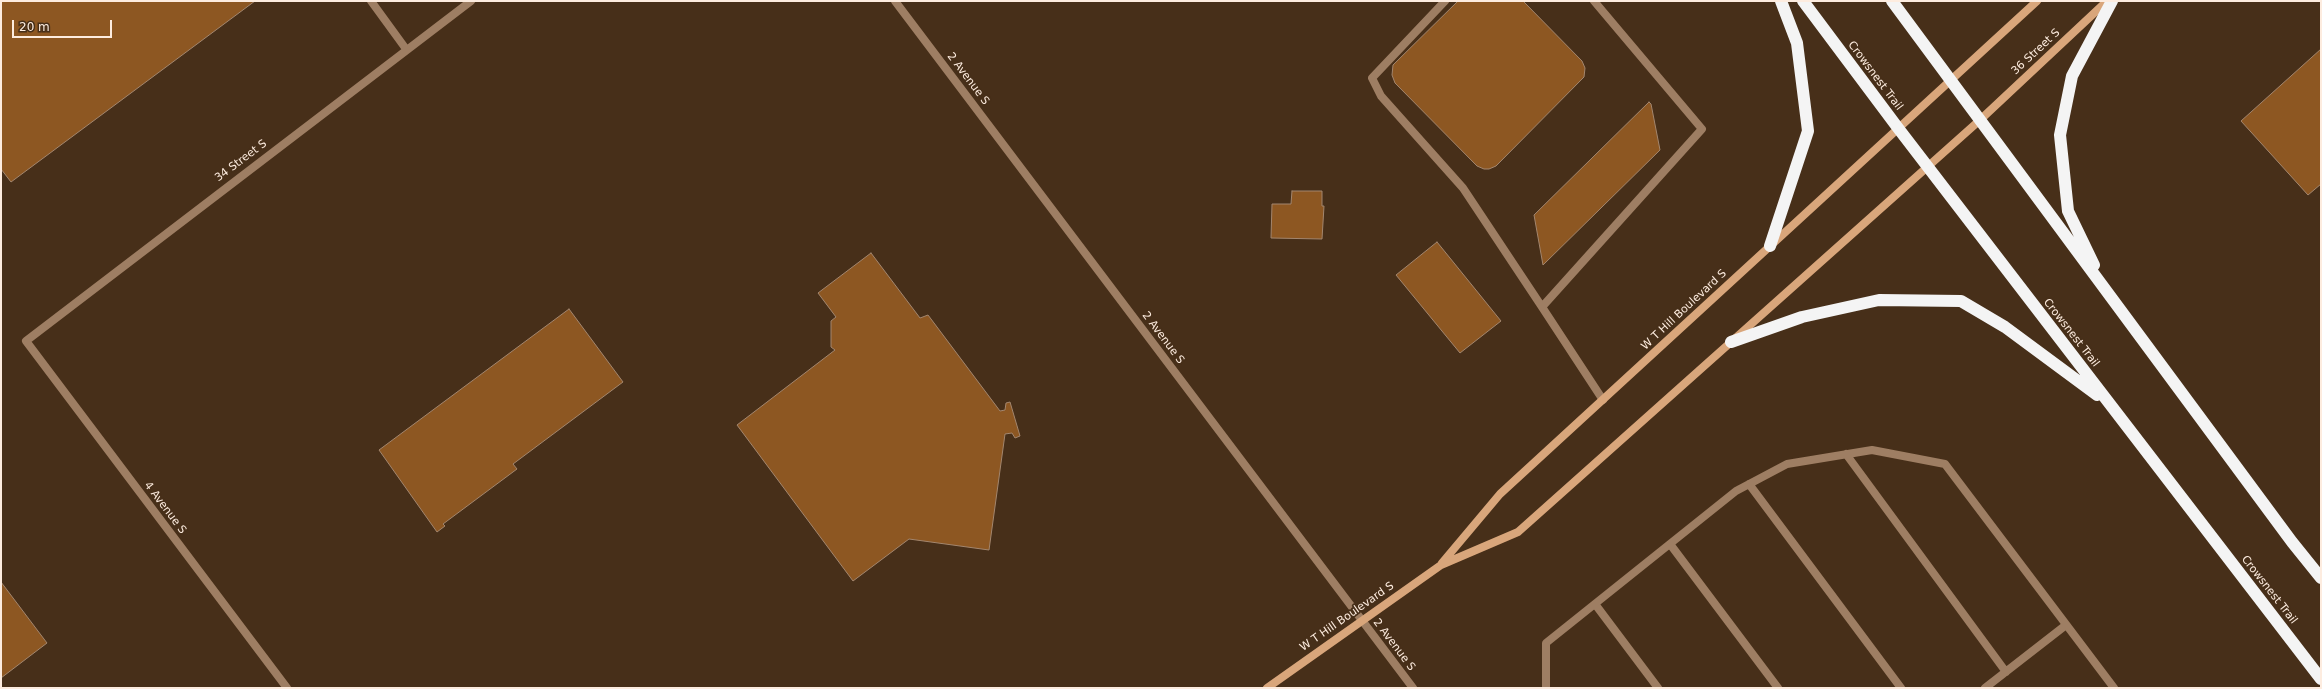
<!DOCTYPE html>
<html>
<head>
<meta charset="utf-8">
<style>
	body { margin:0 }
	#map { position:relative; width:2322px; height:689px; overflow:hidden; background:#472f19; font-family:"DejaVu Sans",sans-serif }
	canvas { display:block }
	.frame { position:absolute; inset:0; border:2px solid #fdecdf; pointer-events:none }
	.scale { position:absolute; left:12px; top:20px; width:100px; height:18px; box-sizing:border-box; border:2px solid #fdecdf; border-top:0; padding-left:5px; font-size:12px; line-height:14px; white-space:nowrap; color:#fdecdf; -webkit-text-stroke:3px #472f19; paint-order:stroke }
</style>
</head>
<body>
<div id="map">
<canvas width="2322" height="689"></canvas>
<div class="frame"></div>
<div class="scale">20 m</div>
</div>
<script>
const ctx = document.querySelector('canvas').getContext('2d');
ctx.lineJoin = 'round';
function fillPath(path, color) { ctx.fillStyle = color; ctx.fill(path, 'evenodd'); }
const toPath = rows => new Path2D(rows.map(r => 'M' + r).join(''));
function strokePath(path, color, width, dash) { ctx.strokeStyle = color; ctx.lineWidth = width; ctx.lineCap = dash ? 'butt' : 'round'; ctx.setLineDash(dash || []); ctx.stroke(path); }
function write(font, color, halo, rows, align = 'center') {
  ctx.font = font + ' "DejaVu Sans",sans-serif'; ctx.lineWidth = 3.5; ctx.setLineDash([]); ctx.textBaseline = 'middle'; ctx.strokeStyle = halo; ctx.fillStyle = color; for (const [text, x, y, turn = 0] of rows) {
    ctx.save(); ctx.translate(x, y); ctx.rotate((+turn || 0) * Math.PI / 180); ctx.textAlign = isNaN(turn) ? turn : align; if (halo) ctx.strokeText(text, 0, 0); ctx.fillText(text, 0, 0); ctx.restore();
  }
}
const building = toPath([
	[1,1,255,1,11,182,1,169,1,1],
	[1458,1,1523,1,1582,61,1585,68,1584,77,1496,166,1489,169,1484,169,1477,166,1395,83,1392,75,1393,65,1458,1],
	[2321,49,2321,184,2308,195,2241,121,2321,49],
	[1649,102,1651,104,1660,150,1543,265,1534,215,1649,102],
	[1292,191,1322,191,1322,206,1324,206,1322,239,1271,238,1272,204,1291,204,1292,191],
	[1437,242,1501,321,1460,353,1396,275,1437,242],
	[871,253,920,318,928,315,1000,411,1005,410,1006,403,1010,402,1020,436,1015,438,1012,433,1005,434,989,550,909,539,853,581,737,425,835,350,831,347,831,321,836,317,818,293,871,253],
	[569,309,623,382,513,464,517,469,443,524,445,526,437,532,379,450,569,309],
	[1,582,47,643,1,678,1,582]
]);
const lane = toPath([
	[1445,1,1372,78,1381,96,1463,188,1542,307,1702,129,1594,1],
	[1542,307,1603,400],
	[1846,454,2006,672],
	[1749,484,1901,688],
	[1670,544,1778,688],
	[1595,604,1658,688],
	[1546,688,1546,643,1736,491,1787,464,1872,450,1945,464,2114,688],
	[1985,688,2066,625]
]);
const street = toPath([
	[371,1,406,49],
	[895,1,1413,688],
	[287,688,26,341,471,1]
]);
const secondary = toPath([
	[1442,563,1500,494,2037,1],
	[1267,688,1441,565,1518,532,1980,120,2107,1]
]);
const highway = toPath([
	[1803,1,1898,128,2321,679],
	[1892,1,2292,542,2321,578],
	[1770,246,1808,131,1797,43,1781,1],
	[2094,265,2068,211,2060,135,2072,76,2112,1],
	[1731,342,1802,317,1879,300,1961,301,2005,327,2097,395]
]);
const streetNames = [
	["36 Street S",2036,52,-43],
	["Crowsnest Trail",1875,76,53],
	["2 Avenue S",968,79,53],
	["34 Street S",241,161,-37],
	["W T Hill Boulevard S",1684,310,-43],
	["Crowsnest Trail",2071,333,52],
	["2 Avenue S",1163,338,53],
	["4 Avenue S",165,508,53],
	["Crowsnest Trail",2269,590,52],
	["W T Hill Boulevard S",1347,617,-35],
	["2 Avenue S",1394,645,53]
];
fillPath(building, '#8d5722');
strokePath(building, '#a3866e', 1);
strokePath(lane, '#9e7e63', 8);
strokePath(street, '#9e7e63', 8);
strokePath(secondary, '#d9a67b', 8);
strokePath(highway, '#f4f4f4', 12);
write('11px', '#fdecdf', '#472f19', streetNames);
</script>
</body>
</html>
